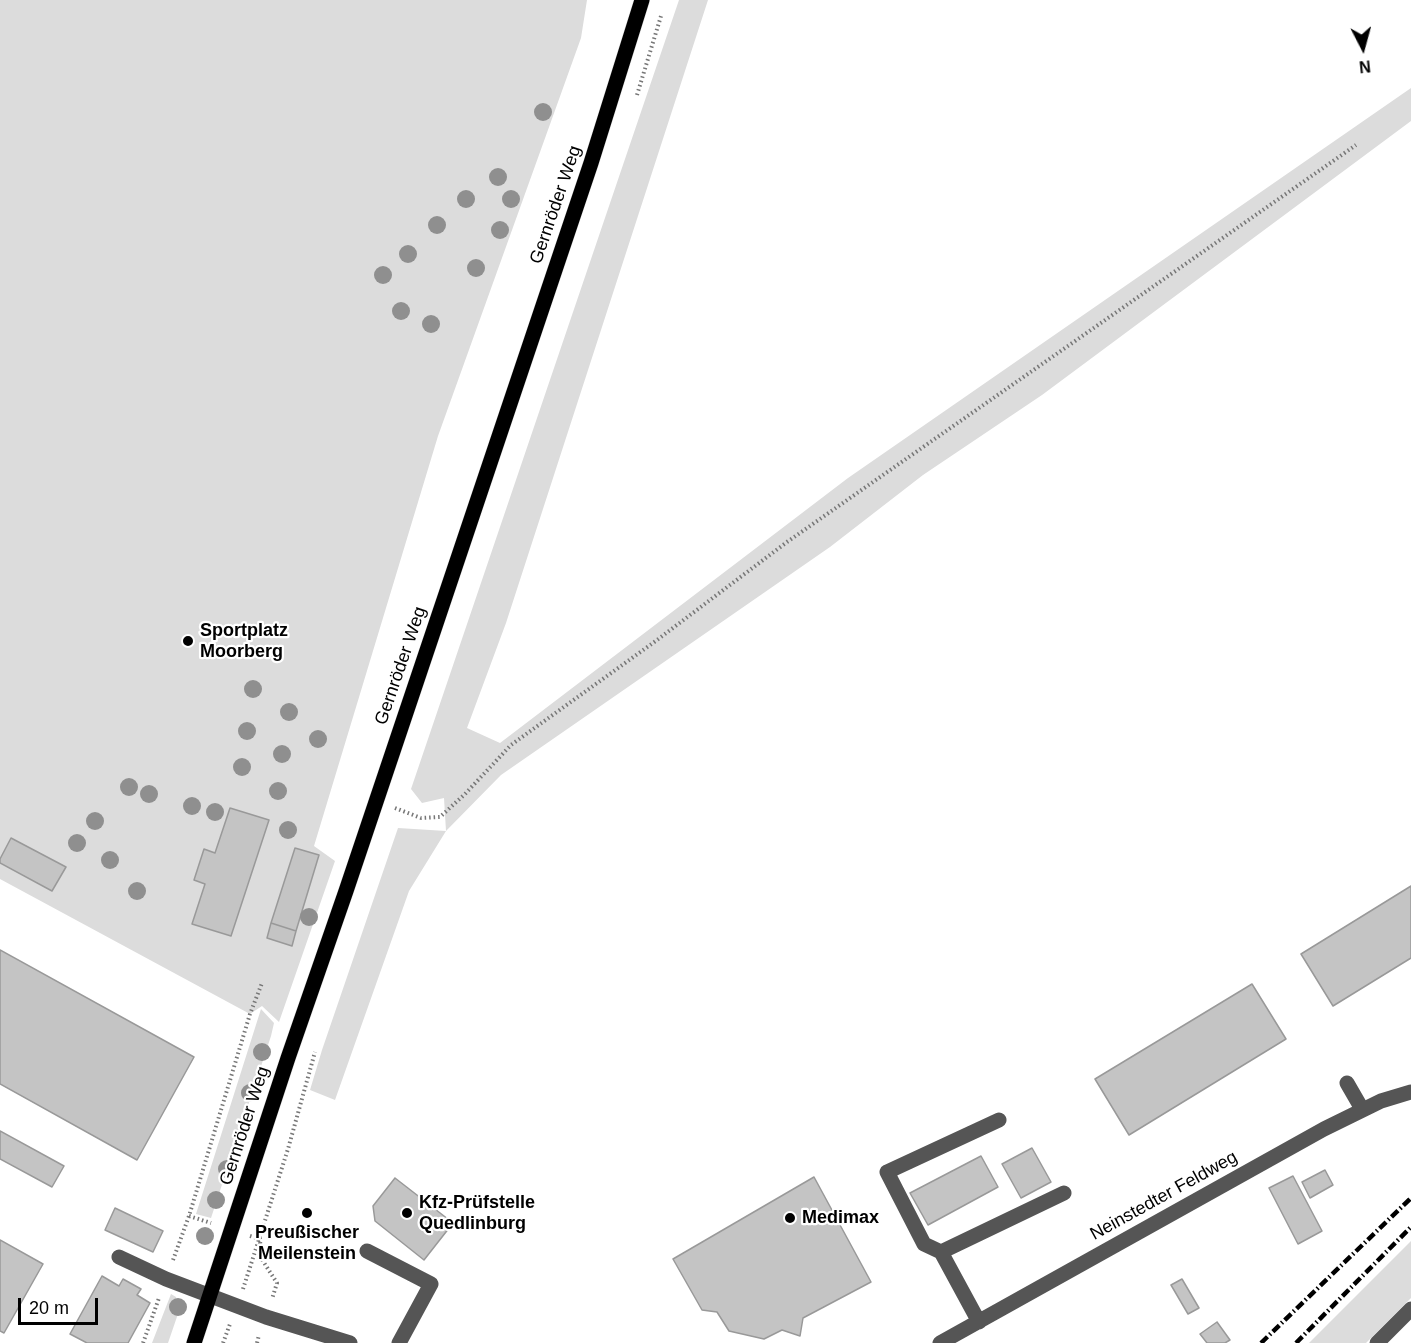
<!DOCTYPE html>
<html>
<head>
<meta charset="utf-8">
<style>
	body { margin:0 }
	#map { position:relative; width:1411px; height:1343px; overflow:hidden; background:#fff; font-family:Arial,sans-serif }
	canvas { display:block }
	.north { position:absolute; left:1333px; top:18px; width:60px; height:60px; -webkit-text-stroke:4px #fff; paint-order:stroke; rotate:174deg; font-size:16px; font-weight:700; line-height:24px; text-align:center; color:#000 }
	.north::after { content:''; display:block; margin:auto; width:21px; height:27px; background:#000; clip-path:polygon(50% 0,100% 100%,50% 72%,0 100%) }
	.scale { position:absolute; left:18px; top:1298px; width:80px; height:27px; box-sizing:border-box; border:3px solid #000; border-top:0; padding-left:8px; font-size:18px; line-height:21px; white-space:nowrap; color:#000; -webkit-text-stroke:4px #fff; paint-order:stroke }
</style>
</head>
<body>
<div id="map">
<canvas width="1411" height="1343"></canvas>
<div class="north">N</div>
<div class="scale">20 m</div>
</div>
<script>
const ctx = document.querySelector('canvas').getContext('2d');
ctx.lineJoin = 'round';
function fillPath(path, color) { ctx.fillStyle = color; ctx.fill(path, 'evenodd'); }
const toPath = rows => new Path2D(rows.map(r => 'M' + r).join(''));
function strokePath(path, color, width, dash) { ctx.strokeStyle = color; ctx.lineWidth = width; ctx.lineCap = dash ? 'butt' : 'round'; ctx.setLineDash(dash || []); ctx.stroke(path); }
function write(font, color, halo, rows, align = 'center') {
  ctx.font = font + ' Arial,sans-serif'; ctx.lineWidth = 4.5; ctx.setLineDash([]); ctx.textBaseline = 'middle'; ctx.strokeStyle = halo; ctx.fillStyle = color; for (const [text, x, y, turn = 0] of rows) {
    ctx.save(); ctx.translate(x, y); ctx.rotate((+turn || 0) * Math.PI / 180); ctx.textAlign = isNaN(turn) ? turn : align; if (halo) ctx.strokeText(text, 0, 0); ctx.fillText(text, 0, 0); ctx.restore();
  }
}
const green = toPath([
	[0,0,587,0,581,38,438,436,314,846,335,861,279,1022,262,1006,250,1014,0,879],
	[679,0,708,0,506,623,467,728,500,743,848,478,1411,88,1411,121,1042,395,923,475,830,547,501,775,446,831,409,891,335,1100,310,1090,322,1050,398,828,446,831,444,798,422,803,411,789],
	[261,1009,274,1023,271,1036,211,1218,196,1214],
	[1411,1241,1411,1298,1366,1343,1309,1343],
	[171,1294,176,1297,180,1308,168,1343,152,1343]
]);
const building = toPath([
	[230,808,269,820,231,936,192,924,205,884,194,880,204,849,215,853,230,808],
	[11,838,66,867,52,891,0,863,0,859,11,838],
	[295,848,319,855,296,931,271,923,295,848],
	[1411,886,1411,958,1333,1006,1301,954,1411,886],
	[271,923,296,931,292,946,267,938,271,923],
	[0,950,194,1057,137,1160,0,1084,0,950],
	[1252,984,1286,1039,1129,1135,1095,1079,1252,984],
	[0,1131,64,1166,52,1187,0,1159,0,1131],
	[1032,1148,1051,1182,1021,1198,1002,1164,1032,1148],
	[981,1156,998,1187,928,1225,910,1193,981,1156],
	[1325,1170,1333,1185,1310,1198,1302,1182,1325,1170],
	[1293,1176,1322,1231,1298,1244,1269,1188,1293,1176],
	[814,1177,871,1282,803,1318,800,1336,782,1330,764,1339,729,1331,717,1312,702,1310,673,1259,814,1177],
	[395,1178,453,1223,424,1260,375,1221,373,1206,395,1178],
	[115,1208,163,1231,153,1252,105,1230,115,1208],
	[0,1240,43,1264,4,1333,0,1331,0,1240],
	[102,1276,119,1286,123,1279,141,1289,137,1295,150,1303,128,1343,87,1343,70,1334,102,1276],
	[1182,1279,1199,1308,1188,1314,1171,1285,1182,1279],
	[1217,1322,1230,1340,1225,1343,1207,1343,1200,1334,1217,1322]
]);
const path = toPath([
	[637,95,661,16],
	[395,808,421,818,440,817,465,794,511,745,653,643,787,542,1356,145],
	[189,1216,211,1223],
	[250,1236,260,1239,261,1258,277,1283,272,1299],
	[173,1260,189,1216,250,1014,262,983],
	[243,1289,288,1149,315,1052],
	[143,1343,159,1298],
	[223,1343,230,1324],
	[257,1343,259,1335]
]);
const minor = toPath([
	[1347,1083,1362,1109],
	[367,1251,431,1284,399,1343],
	[941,1252,924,1244,887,1172,999,1120],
	[119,1257,166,1279,266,1317,350,1343],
	[979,1322,941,1252,1064,1193],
	[940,1343,1324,1129,1381,1101,1411,1092],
	[1377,1343,1411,1309]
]);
const major = toPath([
	[194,1343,288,1058,346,891,591,163,642,0]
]);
const rail = toPath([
	[1261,1343,1411,1198],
	[1296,1343,1411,1227]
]);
const trees = [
	[543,112],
	[498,177],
	[466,199],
	[511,199],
	[437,225],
	[500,230],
	[408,254],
	[476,268],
	[383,275],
	[401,311],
	[431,324],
	[253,689],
	[289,712],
	[247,731],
	[318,739],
	[282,754],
	[242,767],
	[129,787],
	[278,791],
	[149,794],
	[192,806],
	[215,812],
	[95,821],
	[288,830],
	[77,843],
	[110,860],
	[137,891],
	[309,917],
	[262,1052],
	[250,1093],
	[227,1169],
	[216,1200],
	[205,1236],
	[178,1307]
];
const markers = [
	[188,641,6,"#000"],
	[307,1213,6,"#000"],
	[407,1213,6,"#000"],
	[790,1218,6,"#000"]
];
const streetNames = [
	["Gernröder Weg",556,205,-71],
	["Gernröder Weg",401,666,-71],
	["Gernröder Weg",245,1126,-72],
	["Neinstedter Feldweg",1164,1196,-29]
];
const poiNames = [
	["Sportplatz",200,631],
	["Moorberg",200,652],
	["Kfz-Prüfstelle",419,1203],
	["Quedlinburg",419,1224],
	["Medimax",802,1218],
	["Preußischer",307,1233,"center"],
	["Meilenstein",307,1254,"center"]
];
fillPath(green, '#dcdcdc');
fillPath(building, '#c4c4c4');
strokePath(building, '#999', 1.5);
strokePath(major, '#dbdbdb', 16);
strokePath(path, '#777', 4, [1.5, 3]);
strokePath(minor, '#555', 15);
strokePath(major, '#000', 15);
strokePath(rail, '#000', 4.5, [9, 3, 1.5, 3]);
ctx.fillStyle = '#8f8f8f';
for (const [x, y] of trees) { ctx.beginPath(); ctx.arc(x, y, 9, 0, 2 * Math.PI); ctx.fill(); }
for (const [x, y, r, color] of markers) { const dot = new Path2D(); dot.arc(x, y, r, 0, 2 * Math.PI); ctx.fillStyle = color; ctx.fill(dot); strokePath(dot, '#fff', 2); }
write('18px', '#000', '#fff', streetNames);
write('bold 18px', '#000', '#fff', poiNames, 'left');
</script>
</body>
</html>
